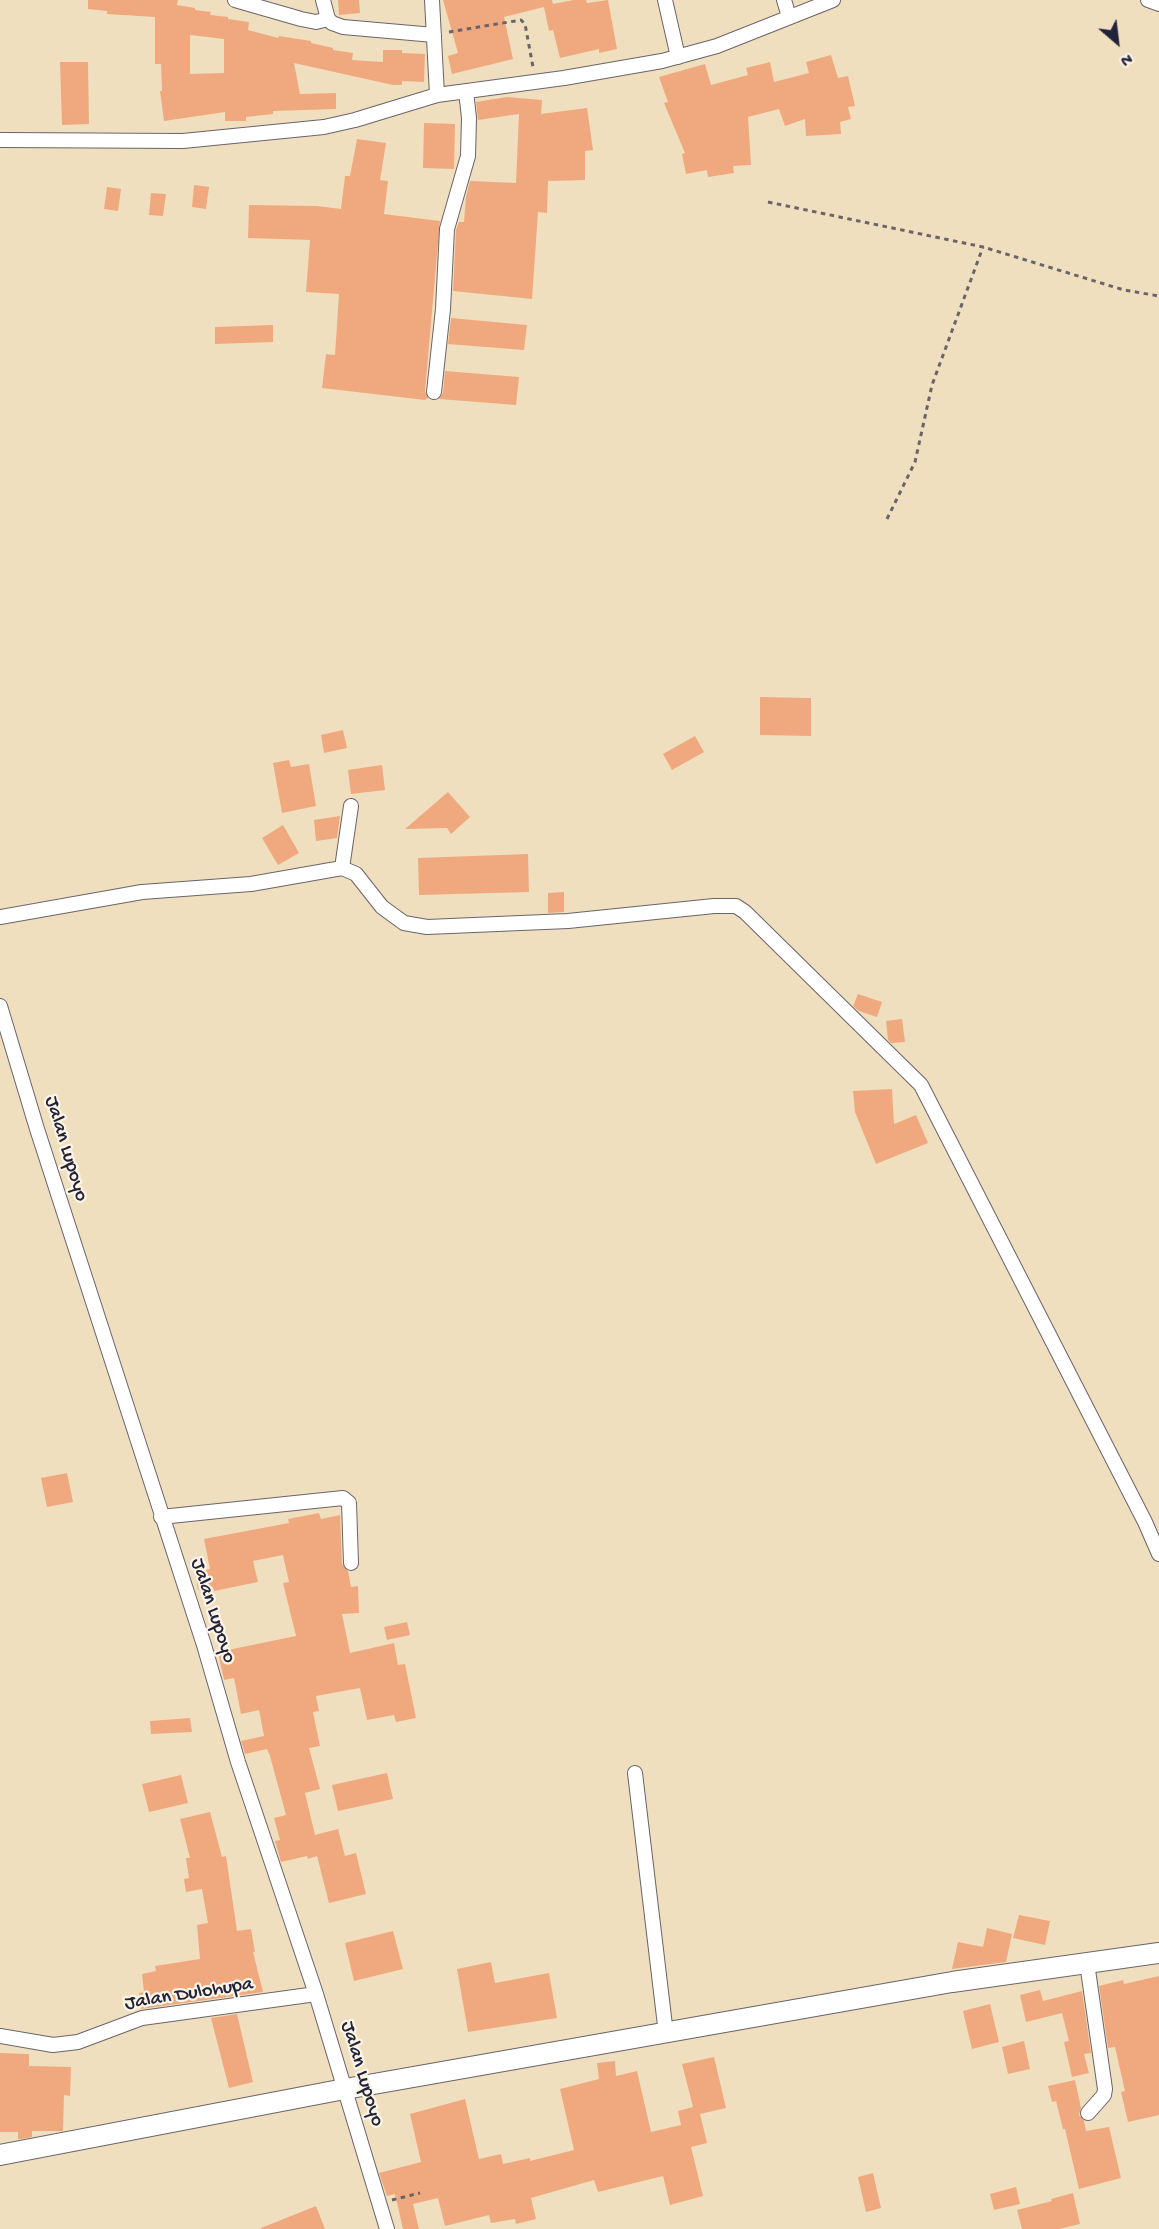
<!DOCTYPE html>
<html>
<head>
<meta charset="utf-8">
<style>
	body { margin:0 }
	#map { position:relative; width:1159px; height:2229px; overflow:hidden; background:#f0dfbf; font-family:"Gochi Hand",sans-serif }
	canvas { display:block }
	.north { position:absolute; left:1087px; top:12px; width:60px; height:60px; -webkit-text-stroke:4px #fcf5e5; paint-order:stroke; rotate:152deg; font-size:16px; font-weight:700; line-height:24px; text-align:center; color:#22223b }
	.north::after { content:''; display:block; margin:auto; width:21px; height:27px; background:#22223b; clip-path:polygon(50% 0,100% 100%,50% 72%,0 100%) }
</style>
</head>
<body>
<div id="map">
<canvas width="1159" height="2229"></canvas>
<div class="north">N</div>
</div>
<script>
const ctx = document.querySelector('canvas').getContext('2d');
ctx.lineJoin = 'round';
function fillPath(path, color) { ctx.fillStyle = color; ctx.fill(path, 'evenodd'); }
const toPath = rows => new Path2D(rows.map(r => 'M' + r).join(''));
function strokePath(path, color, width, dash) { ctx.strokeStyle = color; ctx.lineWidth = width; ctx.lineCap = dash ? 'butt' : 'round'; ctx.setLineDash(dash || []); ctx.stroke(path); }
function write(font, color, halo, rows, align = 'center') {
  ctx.font = font + ' "Gochi Hand",sans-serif'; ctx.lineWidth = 4.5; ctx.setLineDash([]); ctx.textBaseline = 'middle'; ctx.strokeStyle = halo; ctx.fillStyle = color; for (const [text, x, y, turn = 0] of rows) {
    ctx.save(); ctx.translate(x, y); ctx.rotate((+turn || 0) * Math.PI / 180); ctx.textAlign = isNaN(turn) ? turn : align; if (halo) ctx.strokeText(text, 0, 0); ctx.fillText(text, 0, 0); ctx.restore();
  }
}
const building = toPath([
	[88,0,178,0,177,5,195,8,195,10,211,12,210,15,228,17,228,19,249,22,248,30,278,38,279,36,311,41,311,43,333,48,333,50,353,53,352,60,383,62,383,50,402,50,402,53,425,54,424,82,402,81,402,85,393,85,294,63,300,94,336,93,336,109,273,111,273,114,246,117,246,121,225,121,225,112,164,121,160,91,162,91,161,64,155,64,155,17,107,14,107,11,88,9],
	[190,35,224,39,224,73,190,74],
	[338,0,359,0,360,13,339,15],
	[443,0,552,0,553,4,573,0,586,0,587,3,608,0,617,49,599,53,599,49,560,58,553,30,549,31,544,7,504,17,513,59,452,74,448,56,458,53],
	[831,55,838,78,848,76,855,106,848,107,851,119,840,122,841,134,806,136,805,119,785,126,779,109,748,117,751,165,733,166,734,173,708,177,707,170,686,174,682,154,685,153,664,103,668,102,659,77,705,64,711,85,748,75,746,68,770,62,774,82,809,73,806,62],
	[60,62,88,62,89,124,62,125],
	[507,97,542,100,541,114,587,108,593,150,585,151,585,180,548,181,547,213,538,212,532,299,453,291,456,230,459,222,464,222,466,197,470,181,516,183,519,114,478,120,476,102],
	[424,123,455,124,454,169,423,168],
	[357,139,386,143,380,180,388,181,384,214,440,221,425,391,428,398,425,400,322,388,326,354,335,355,339,294,306,292,310,240,248,238,249,205,317,206,341,209,345,176,350,176],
	[194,185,209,187,206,209,192,207],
	[107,187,121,189,118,211,104,209],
	[151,193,166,194,163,216,149,215],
	[451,318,527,325,524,350,448,344],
	[273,325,273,342,215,344,215,327],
	[445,371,519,377,516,405,439,399,443,393],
	[760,697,811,698,811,736,760,735],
	[343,730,347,748,324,753,321,735],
	[695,736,704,752,672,770,663,754],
	[289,760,291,767,309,764,316,806,282,813,273,763],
	[382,765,385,790,351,794,348,770],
	[448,792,470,817,451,834,447,828,405,829],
	[340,816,337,838,316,841,314,820],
	[283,825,299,853,278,865,262,838],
	[528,854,529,892,419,895,418,858],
	[564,892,564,912,548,913,548,893],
	[858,994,882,1002,877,1017,859,1011,853,1006],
	[902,1019,905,1042,891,1043,888,1040,886,1021],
	[892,1089,894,1124,916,1115,928,1143,876,1164,855,1112,853,1091],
	[67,1473,73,1502,47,1507,41,1478],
	[319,1513,321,1519,340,1515,342,1564,348,1571,351,1587,358,1586,359,1613,342,1614,350,1653,394,1643,398,1665,405,1664,416,1718,396,1722,394,1715,367,1720,360,1688,316,1696,319,1711,313,1712,320,1746,309,1748,320,1789,305,1793,315,1835,338,1829,345,1856,356,1853,366,1894,329,1903,317,1856,308,1859,307,1856,281,1862,275,1841,280,1840,274,1818,286,1815,270,1756,267,1749,245,1754,241,1741,264,1736,259,1710,241,1714,234,1678,224,1680,218,1652,296,1636,283,1583,289,1582,283,1555,253,1561,258,1582,214,1591,213,1587,198,1590,195,1572,210,1569,204,1539,289,1523,288,1519],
	[407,1622,410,1635,387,1640,384,1627],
	[190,1718,192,1732,151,1734,150,1721],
	[387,1773,393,1799,338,1811,332,1785],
	[181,1775,188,1803,149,1812,142,1784],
	[210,1812,222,1857,226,1856,237,1931,251,1929,255,1952,253,1952,263,1992,141,2009,139,1993,144,1992,142,1974,156,1971,155,1966,200,1959,197,1925,208,1923,202,1889,186,1892,184,1879,189,1878,186,1858,190,1858,180,1819],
	[1019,1915,1050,1921,1045,1945,1013,1938],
	[987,1928,1012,1934,1006,1962,952,1969,958,1942,983,1947],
	[393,1931,403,1969,354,1981,345,1943],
	[491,1962,495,1983,549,1973,557,2018,468,2032,457,1969],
	[1159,1976,1159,2115,1128,2122,1121,2092,1125,2091,1115,2047,1108,2048,1099,1986,1123,1980,1124,1984],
	[1040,1990,1043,2001,1082,1991,1091,2053,1084,2054,1089,2073,1072,2077,1064,2042,1069,2041,1062,2013,1026,2022,1020,1995],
	[990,2004,999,2042,972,2049,963,2011],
	[237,2014,253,2082,229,2088,211,2018],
	[1024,2041,1030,2069,1008,2074,1002,2047],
	[0,2053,29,2054,29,2066,71,2067,70,2096,64,2095,63,2131,32,2131,32,2137,21,2139,18,2139,18,2132,0,2132],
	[714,2057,726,2108,700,2114,707,2143,691,2147,703,2196,670,2205,663,2176,598,2192,594,2180,531,2198,536,2219,516,2224,515,2219,491,2223,489,2215,445,2226,438,2198,413,2204,419,2229,403,2229,395,2194,387,2196,379,2173,421,2162,410,2114,465,2099,479,2159,501,2154,503,2164,530,2158,530,2161,574,2150,560,2089,599,2079,597,2063,615,2061,616,2076,637,2071,651,2132,681,2125,678,2111,693,2107,682,2064],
	[1075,2080,1081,2108,1079,2115,1084,2121,1086,2131,1109,2127,1121,2178,1079,2189,1065,2129,1063,2129,1056,2101,1052,2102,1048,2086],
	[873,2173,881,2208,866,2212,858,2177],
	[1016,2187,1020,2204,994,2210,990,2194],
	[1073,2193,1080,2224,1059,2229,1022,2229,1017,2210,1052,2201,1051,2199],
	[316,2206,325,2229,262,2229,261,2228]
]);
const path = toPath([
	[449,32,521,20,525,24,533,67],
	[768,202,983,247,1124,290,1159,296],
	[887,519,915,462,932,385,983,247],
	[392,2200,420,2193]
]);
const street = toPath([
	[235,0,301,19,316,22,328,19],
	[323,0,328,19,332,23,343,27,434,35],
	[432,0,437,95],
	[665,0,678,57],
	[784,0,789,17],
	[1148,0,1159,4],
	[0,140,183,141,324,127,355,120,437,95,564,78,662,61,717,46,833,0],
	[434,392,443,309,447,229,468,156,469,118,466,91],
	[342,868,351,806],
	[0,917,142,892,251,884,342,868,356,874,382,907,404,923,427,927,568,921,714,906,736,906,745,912,921,1085,1145,1522,1159,1554],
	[0,1006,37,1129,204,1645,238,1762,316,1994,387,2229],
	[161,1517,343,1498,349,1503,351,1563],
	[635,1773,666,2034],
	[1087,1963,1105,2089,1104,2095,1088,2113],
	[0,2036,53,2045,78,2042,142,2018,316,1994]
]);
const secondary = toPath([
	[0,2155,334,2091,952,1982,1159,1953]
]);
const streetNames = [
	["Jalan Lupoyo",65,1149,73],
	["Jalan Lupoyo",212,1611,72],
	["Jalan Dulohupa",189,1995,-9],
	["Jalan Lupoyo",361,2074,73]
];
fillPath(building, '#f0a97e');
strokePath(street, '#6a6469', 16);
strokePath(secondary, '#6a6469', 22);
strokePath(path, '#6a6469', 3, [4.5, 4.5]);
strokePath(street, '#fff', 14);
strokePath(secondary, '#fff', 20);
write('20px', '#22223b', '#fcf5e5', streetNames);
</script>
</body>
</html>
